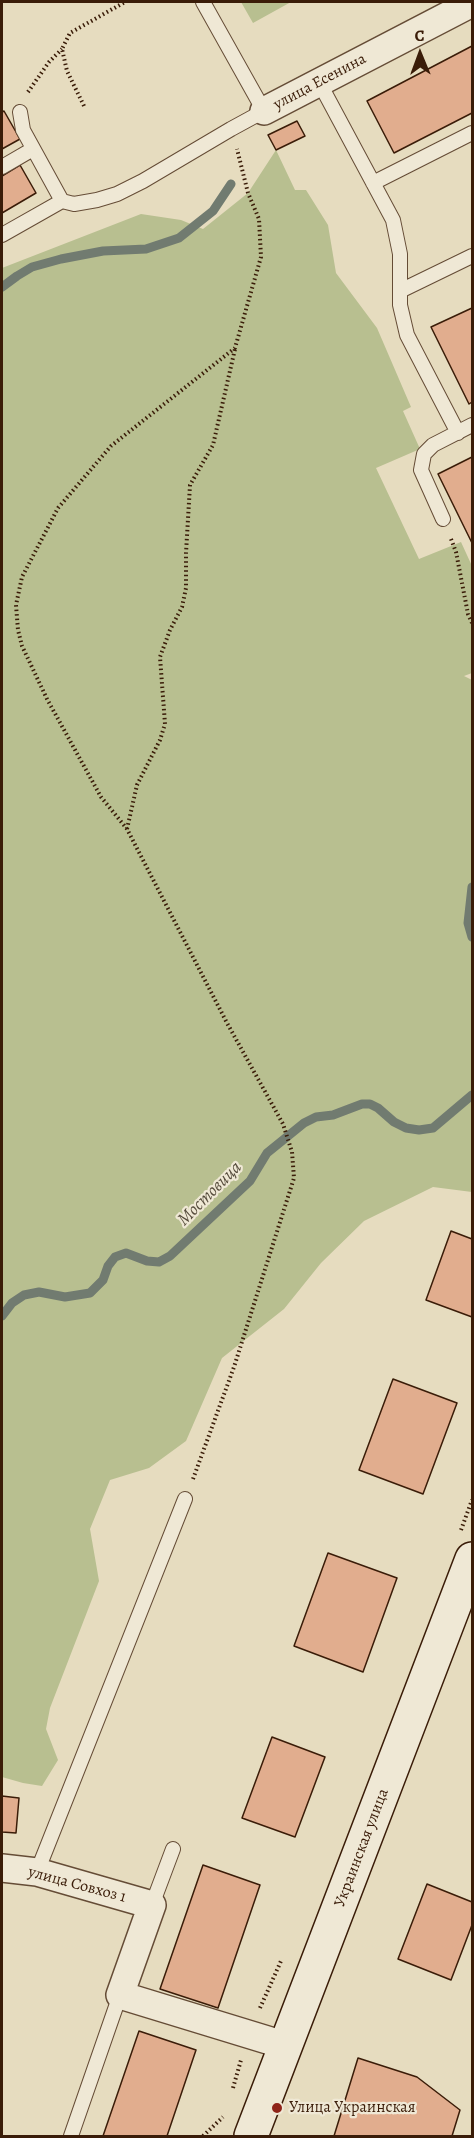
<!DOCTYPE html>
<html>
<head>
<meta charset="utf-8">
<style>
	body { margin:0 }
	#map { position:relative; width:474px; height:2138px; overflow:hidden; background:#e6dcbf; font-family:Alegreya,serif }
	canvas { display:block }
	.frame { position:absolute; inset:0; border:3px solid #3a1c08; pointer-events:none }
	.north { position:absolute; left:390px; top:24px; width:60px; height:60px; -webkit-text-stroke:4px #efe8d5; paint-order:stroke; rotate:359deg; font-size:16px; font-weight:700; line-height:24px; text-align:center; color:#3a1c08 }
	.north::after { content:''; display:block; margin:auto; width:21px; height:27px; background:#3a1c08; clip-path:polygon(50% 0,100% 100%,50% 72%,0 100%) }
</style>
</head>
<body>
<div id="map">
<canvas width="474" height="2138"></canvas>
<div class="frame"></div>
<div class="north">С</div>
</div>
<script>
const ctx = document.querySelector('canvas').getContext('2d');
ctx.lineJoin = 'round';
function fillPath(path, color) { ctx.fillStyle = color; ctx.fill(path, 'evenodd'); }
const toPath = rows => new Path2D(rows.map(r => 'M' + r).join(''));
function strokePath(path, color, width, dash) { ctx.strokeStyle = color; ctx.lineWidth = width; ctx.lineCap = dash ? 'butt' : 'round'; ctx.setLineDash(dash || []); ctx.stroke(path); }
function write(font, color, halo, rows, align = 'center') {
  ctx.font = font + ' Alegreya,serif'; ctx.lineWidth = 4.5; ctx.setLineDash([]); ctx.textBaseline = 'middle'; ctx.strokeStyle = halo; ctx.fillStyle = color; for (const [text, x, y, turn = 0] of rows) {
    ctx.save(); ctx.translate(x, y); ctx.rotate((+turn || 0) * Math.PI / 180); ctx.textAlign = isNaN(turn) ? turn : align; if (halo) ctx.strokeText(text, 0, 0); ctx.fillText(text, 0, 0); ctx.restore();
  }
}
const green = toPath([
	[241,2,291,2,253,23],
	[276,150,295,190,306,190,328,225,336,273,377,328,411,407,403,411,420,449,376,468,419,559,461,542,472,566,472,673,464,676,472,680,472,1192,433,1187,364,1221,321,1263,284,1309,222,1358,186,1441,149,1468,110,1480,90,1529,99,1581,50,1708,46,1729,58,1760,42,1786,23,1783,2,1777,2,268,141,214,181,220,203,229,248,193]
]);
const stream = toPath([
	[2,287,17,276,32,267,61,259,103,251,146,249,179,238,213,211,231,184],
	[472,887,468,923,472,937],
	[2,1316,12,1303,24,1295,39,1292,65,1297,90,1293,103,1280,108,1266,115,1257,126,1253,147,1261,159,1262,170,1256,250,1181,267,1153,304,1123,316,1117,333,1115,362,1104,370,1104,378,1108,394,1122,406,1128,419,1130,433,1128,472,1095]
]);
const building = toPath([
	[472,46,472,113,394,153,367,101,472,46],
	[4,111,20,139,2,149,2,112,4,111],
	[297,121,305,136,276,150,268,135,297,121],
	[20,165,36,193,2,213,2,176,20,165],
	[472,308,472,402,469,404,431,327,472,308],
	[472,457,472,543,438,474,472,457],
	[451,1231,472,1239,472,1317,426,1300,451,1231],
	[393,1379,457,1403,423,1494,359,1470,393,1379],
	[328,1553,397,1578,363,1672,294,1646,328,1553],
	[272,1737,325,1757,295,1837,242,1818,272,1737],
	[2,1796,19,1798,16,1833,2,1832,2,1796],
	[203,1865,260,1885,218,2008,160,1989,203,1865],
	[427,1884,472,1902,472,1925,451,1980,398,1959,427,1884],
	[139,2031,196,2050,167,2136,103,2136,139,2031],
	[358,2058,417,2077,460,2110,452,2136,334,2136,358,2058]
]);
const path = toPath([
	[28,92,49,62,62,49],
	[84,106,67,71,62,49,70,33,125,2],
	[451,539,456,552,468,614,472,623],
	[127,829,137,785,160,740,165,724,160,657,170,630,182,607,186,588,186,553,190,485,213,445,235,349],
	[193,1479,234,1367,294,1178,292,1152,283,1124,227,1023,127,829,101,797,47,699,22,646,18,630,16,605,22,577,58,508,111,446,235,348,261,257,259,219,248,193,237,149],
	[461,1530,472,1500],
	[260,2008,281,1961],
	[233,2088,241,2060],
	[203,2136,223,2117]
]);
const lane = toPath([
	[319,82,393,220,400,254,400,305,407,335,458,433],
	[20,112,23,130,62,201],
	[2,167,33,149],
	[373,183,472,133],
	[2,235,62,201,74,204,97,200,117,194,143,181,231,129,264,111,203,2],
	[400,291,472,256],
	[443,519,421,470,424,454,433,445,472,425],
	[37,1872,185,1499],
	[152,1905,173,1849],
	[71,2136,120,1995]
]);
const street = toPath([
	[264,111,472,3],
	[2,1868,37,1872,152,1905,120,1995,287,2046]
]);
const secondary = toPath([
	[251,2136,472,1559]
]);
const markers = [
	[277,2108,6,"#8f2418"]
];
const streetNames = [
	["улица Есенина",320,82,-28],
	["Украинская улица",362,1848,-69],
	["улица Совхоз 1",77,1885,15]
];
const poiNames = [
	["Улица Украинская",289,2108]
];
const waterNames = [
	["Мостовица",210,1194,-45]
];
fillPath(green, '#b8bf90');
strokePath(stream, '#717b70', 9);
fillPath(building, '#e1ad8e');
strokePath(building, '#3a1c08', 1.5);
strokePath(lane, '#654c36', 16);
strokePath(street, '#654c36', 30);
strokePath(secondary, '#3a1c08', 36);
strokePath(path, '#3a1c08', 4, [1.5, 3]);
strokePath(lane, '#efe8d5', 14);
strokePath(street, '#efe8d5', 27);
strokePath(secondary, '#efe8d5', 33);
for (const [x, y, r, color] of markers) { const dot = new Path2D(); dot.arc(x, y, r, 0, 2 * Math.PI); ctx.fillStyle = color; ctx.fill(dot); strokePath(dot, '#efe8d5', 2); }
write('16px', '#3a1c08', '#efe8d5', streetNames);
write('16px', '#3a1c08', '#efe8d5', poiNames, 'left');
write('italic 18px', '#564c3c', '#efe8d5', waterNames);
</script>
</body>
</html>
